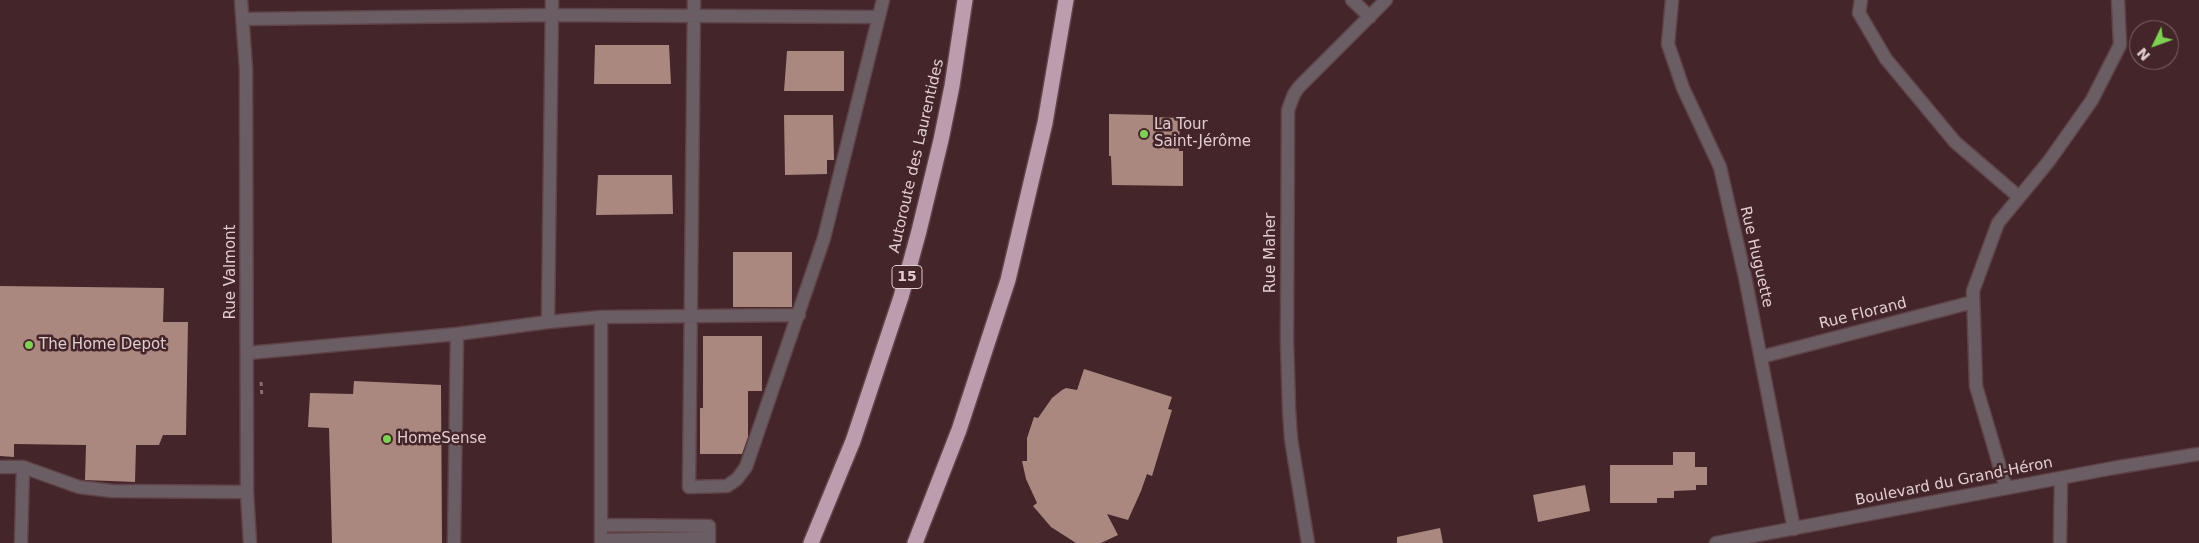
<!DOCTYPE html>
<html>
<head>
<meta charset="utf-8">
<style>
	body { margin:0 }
	#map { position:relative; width:2199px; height:543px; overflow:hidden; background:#43252a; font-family:"DejaVu Sans",sans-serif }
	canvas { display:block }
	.north { position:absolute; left:2129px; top:20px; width:50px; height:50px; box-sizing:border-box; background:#43252a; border:1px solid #82686c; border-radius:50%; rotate:228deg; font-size:14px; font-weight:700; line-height:20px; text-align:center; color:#e1cdcf }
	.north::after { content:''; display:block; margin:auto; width:18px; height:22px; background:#7ed153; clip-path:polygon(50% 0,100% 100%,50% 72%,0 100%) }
</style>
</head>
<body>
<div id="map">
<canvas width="2199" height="543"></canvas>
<div class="north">N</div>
</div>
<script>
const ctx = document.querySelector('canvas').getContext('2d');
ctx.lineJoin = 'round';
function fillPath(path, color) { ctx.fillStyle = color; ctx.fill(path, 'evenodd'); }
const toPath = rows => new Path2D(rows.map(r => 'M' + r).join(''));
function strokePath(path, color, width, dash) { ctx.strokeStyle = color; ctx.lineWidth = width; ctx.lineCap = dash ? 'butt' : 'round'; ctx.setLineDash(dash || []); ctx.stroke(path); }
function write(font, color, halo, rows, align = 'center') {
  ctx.font = font + ' "DejaVu Sans",sans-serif'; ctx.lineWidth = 5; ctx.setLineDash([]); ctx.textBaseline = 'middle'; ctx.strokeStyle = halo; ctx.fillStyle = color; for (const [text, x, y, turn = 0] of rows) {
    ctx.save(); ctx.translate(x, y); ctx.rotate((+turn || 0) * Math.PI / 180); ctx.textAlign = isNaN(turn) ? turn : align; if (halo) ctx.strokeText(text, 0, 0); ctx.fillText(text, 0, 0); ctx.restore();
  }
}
const building = toPath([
	[595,45,669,45,671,84,594,84],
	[787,51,844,51,844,91,784,91],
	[1109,114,1153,115,1153,117,1180,118,1179,151,1183,151,1183,186,1112,185,1111,156,1109,156],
	[784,115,833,115,834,160,827,160,827,174,785,175],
	[598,175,672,175,673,214,596,215],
	[733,252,792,252,792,307,733,307],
	[0,286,164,288,163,322,188,322,186,435,163,435,159,445,136,445,135,482,85,480,86,445,14,444,14,457,0,456],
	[703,336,762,336,762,391,748,391,748,437,742,454,700,454,700,408,703,408],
	[1084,369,1172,397,1168,409,1172,410,1152,476,1147,474,1141,491,1128,520,1107,514,1118,535,1101,543,1076,543,1051,527,1033,506,1037,503,1026,479,1022,461,1027,461,1027,438,1034,417,1038,418,1052,398,1062,390,1066,388,1077,390],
	[354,381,441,385,442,543,332,543,329,428,308,427,310,393,353,394],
	[1673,452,1695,452,1695,467,1707,467,1707,485,1696,485,1696,490,1674,491,1674,498,1657,498,1657,503,1610,503,1610,465,1673,465],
	[1585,485,1590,511,1538,522,1533,495],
	[1440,528,1443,543,1397,543,1397,537]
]);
const path = toPath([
	[261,382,262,398]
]);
const minor = toPath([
	[241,0,246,69,247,492,250,543],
	[694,0,689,487,727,486,737,479,746,467,824,238,883,0],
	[1352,0,1370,17],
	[1672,0,1668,44,1683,88,1720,167,1745,277,1794,529],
	[1861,0,1859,13,1886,59,1955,142,2019,197],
	[244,19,551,15,878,17],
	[548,322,552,0],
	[248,353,457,334,548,322,601,317,799,315],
	[1761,357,1973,302],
	[0,467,23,467,79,487,112,491,247,492],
	[2006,488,1976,386,1973,291,1998,223,2049,161,2092,100,2120,45,2118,0],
	[601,525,709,526,709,543],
	[601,540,709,538],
	[21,543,23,467],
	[454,543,457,334],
	[601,543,601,317],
	[1308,543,1291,439,1289,409,1287,340,1288,110,1294,94,1299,87,1386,0],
	[1716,543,2113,468,2199,454],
	[2060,543,2061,478]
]);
const highway = toPath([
	[811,543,853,441,901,297,919,231,941,140,952,86,965,0],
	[915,543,959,430,1008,280,1045,123,1066,0]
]);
const markers = [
	[1144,134,5,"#7ed153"],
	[29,345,5,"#7ed153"],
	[387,439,5,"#7ed153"]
];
const shields = [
	[907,277,30]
];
const shieldNames = [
	["15",907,277]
];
const poiNames = [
	["La Tour",1154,125],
	["Saint-Jérôme",1154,142],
	["The Home Depot",39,345],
	["HomeSense",397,439]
];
const streetNames = [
	["Autoroute des Laurentides",917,156,-77],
	["Rue Maher",1271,253,-90],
	["Rue Huguette",1756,257,77],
	["Rue Valmont",231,272,-90],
	["Rue Florand",1863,314,-14],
	["Boulevard du Grand-Héron",1954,482,-11]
];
fillPath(building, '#ab887f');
strokePath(minor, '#5f4348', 15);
strokePath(highway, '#5f4348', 18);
strokePath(path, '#896f73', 3, [4, 4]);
strokePath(minor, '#6a5e64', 12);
strokePath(highway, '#bb9dad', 15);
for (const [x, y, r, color] of markers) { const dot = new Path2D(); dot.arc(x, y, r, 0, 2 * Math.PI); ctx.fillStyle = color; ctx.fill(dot); strokePath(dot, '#43252a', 2); }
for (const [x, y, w] of shields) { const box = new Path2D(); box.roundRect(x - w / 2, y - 11.5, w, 23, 4); ctx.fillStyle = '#43252a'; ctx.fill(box); strokePath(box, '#e1cdcf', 1); }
write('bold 14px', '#e1cdcf', null, shieldNames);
write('15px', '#e1cdcf', '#43252a', poiNames, 'left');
write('15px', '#e1cdcf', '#43252a', streetNames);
</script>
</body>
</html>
